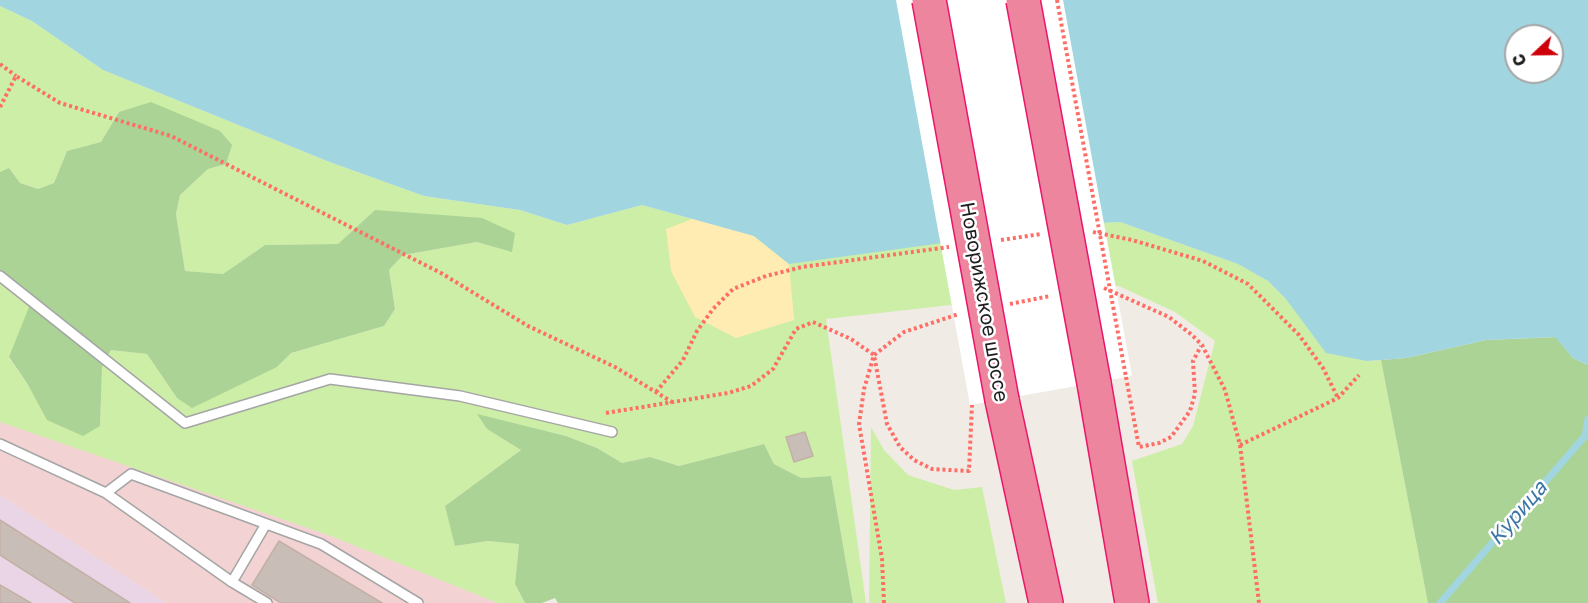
<!DOCTYPE html>
<html>
<head>
<meta charset="utf-8">
<style>
	body { margin:0 }
	#map { position:relative; width:1588px; height:603px; overflow:hidden; background:#f0ebe4; font-family:"Golos Text",sans-serif }
	canvas { display:block }
	.north { position:absolute; left:1504px; top:24px; width:60px; height:60px; box-sizing:border-box; background:#fff; border:2px solid #a5a5a5; border-radius:50%; rotate:248deg; font-size:16px; font-weight:700; line-height:24px; text-align:center; color:#1e1e1e }
	.north::after { content:''; display:block; margin:auto; width:21px; height:27px; background:#cd000a; clip-path:polygon(50% 0,100% 100%,50% 72%,0 100%) }
</style>
</head>
<body>
<div id="map">
<canvas width="1588" height="603"></canvas>
<div class="north">С</div>
</div>
<script>
const ctx = document.querySelector('canvas').getContext('2d');
ctx.lineJoin = 'round';
function fillPath(path, color) { ctx.fillStyle = color; ctx.fill(path, 'evenodd'); }
const toPath = rows => new Path2D(rows.map(r => 'M' + r).join(''));
function strokePath(path, color, width, dash) { ctx.strokeStyle = color; ctx.lineWidth = width; ctx.lineCap = dash ? 'butt' : 'round'; ctx.setLineDash(dash || []); ctx.stroke(path); }
function write(font, color, halo, rows, align = 'center') {
  ctx.font = font + ' "Golos Text",sans-serif'; ctx.lineWidth = 5; ctx.setLineDash([]); ctx.textBaseline = 'middle'; ctx.strokeStyle = halo; ctx.fillStyle = color; for (const [text, x, y, turn = 0] of rows) {
    ctx.save(); ctx.translate(x, y); ctx.rotate((+turn || 0) * Math.PI / 180); ctx.textAlign = isNaN(turn) ? turn : align; if (halo) ctx.strokeText(text, 0, 0); ctx.fillText(text, 0, 0); ctx.restore();
  }
}
const commercial = toPath([
	[3,421,331,536,498,603,166,603,0,495,0,422]
]);
const industrial = toPath([
	[0,495,166,603,0,603]
]);
const grass = toPath([
	[0,6,32,21,103,70,327,161,424,196,520,210,567,225,642,205,754,236,1120,222,1238,264,1268,281,1286,299,1367,361,1381,360,1428,603,1158,603,1132,461,1182,444,1193,426,1215,341,1175,312,1119,286,826,319,866,603,853,603,831,476,801,478,774,464,764,444,679,466,650,457,622,463,597,448,566,436,478,415,487,429,521,450,445,506,456,546,488,541,519,544,515,584,525,603,498,603,331,536,0,422,0,276,30,307,9,358,27,383,100,426,102,367,111,350,147,354,177,398,277,367,291,353,384,326,395,309,389,270,403,255,477,242,512,252,375,210,338,244,265,245,223,274,185,271,176,214,180,195,208,169,226,164,119,112,101,142,67,151,54,183,38,189,20,183,9,168,0,172],
	[871,427,884,450,908,475,954,490,982,487,1006,603,869,603]
]);
const forest = toPath([
	[151,102,220,131,232,145,226,164,208,169,180,195,176,214,185,271,223,274,265,245,338,244,375,210,482,218,515,233,512,252,477,242,403,255,389,270,395,309,384,326,291,353,277,367,192,408,177,398,147,354,111,350,102,367,100,426,83,436,47,420,27,383,9,357,29,307,0,276,0,172,9,168,20,183,38,189,54,183,67,151,101,142,119,112],
	[1556,337,1573,358,1588,365,1588,603,1428,603,1381,360,1406,358,1486,340],
	[477,414,566,436,597,448,622,463,650,457,679,466,764,444,774,464,801,478,831,476,853,603,558,603,555,598,542,603,525,603,515,584,519,544,488,541,455,546,445,506,521,450,487,429]
]);
const sand = toPath([
	[695,218,754,236,789,264,794,320,736,338,695,317,671,271,666,229]
]);
const water = toPath([
	[0,0,1588,0,1588,365,1573,358,1555,337,1486,340,1406,358,1381,360,1367,361,1326,353,1286,299,1268,281,1238,264,1120,222,1081,224,789,264,754,236,642,205,567,225,520,210,424,196,327,161,103,70,32,21,0,6],
	[1516,36,1552,36,1552,72,1516,72]
]);
const pier = toPath([
	[896,0,1063,0,1132,376,970,405]
]);
const stream = toPath([
	[1440,603,1585,436,1588,419]
]);
const building = toPath([
	[805,432,813,456,794,462,786,437,805,432],
	[0,520,130,603,75,603,0,555,0,520],
	[279,541,382,603,281,603,252,585,279,541],
	[0,585,31,603,0,603,0,585]
]);
const path = toPath([
	[0,64,16,76],
	[0,107,16,76,60,103,171,136,441,273,528,326,615,367,672,402],
	[1093,232,1132,240,1203,261,1248,284,1299,335,1323,368,1338,398],
	[1001,240,1041,234],
	[1104,288,1169,317,1192,335,1202,345,1225,390,1240,445,1259,603],
	[1010,304,1050,296],
	[1126,377,1139,447,1159,443,1171,437,1190,411,1195,394,1193,361,1201,346],
	[656,392,683,360,697,331,713,309,733,289,766,276,802,267,949,247],
	[606,413,728,393,751,386,773,369,796,329,813,322,851,339,874,355,887,424,900,447,914,460,932,469,969,471,972,405],
	[1240,445,1338,398,1359,375],
	[884,603,882,559,859,424,864,389,874,355,904,332,959,314]
]);
const service = toPath([
	[0,276,185,423,330,379,460,396,612,432],
	[0,444,106,493,232,582,267,603],
	[106,493,131,474,321,544,418,603],
	[232,582,266,524]
]);
const motorway = toPath([
	[1094,383,1132,603],
	[1002,400,1046,603]
]);
const pathBridge = toPath([
	[1057,0,1126,377]
]);
const motorwayBridge = toPath([
	[929,0,1002,400],
	[1023,0,1094,383]
]);
const streetNames = [
	["Новорижское шоссе",984,302,80]
];
const waterNames = [
	["Курица",1518,513,-49]
];
fillPath(commercial, '#f2d2d2');
fillPath(industrial, '#ead5e7');
fillPath(grass, '#cdeea6');
fillPath(forest, '#aad395');
fillPath(sand, '#ffecb3');
fillPath(water, '#a1d6e1');
fillPath(pier, '#fff');
strokePath(stream, '#a1d6e1', 7);
fillPath(building, '#c8bdb7');
strokePath(building, '#c3b1a5', 1.5);
strokePath(service, '#a5a5a5', 12);
strokePath(motorway, '#e91669', 36);
strokePath(path, '#ff6e66', 4, [3, 3]);
strokePath(service, '#fff', 9);
strokePath(motorway, '#ee859e', 33);
strokePath(motorwayBridge, '#e91669', 36, []);
strokePath(pathBridge, '#ff6e66', 4, [3, 3]);
strokePath(motorwayBridge, '#ee859e', 33);
write('20px', '#1e1e1e', '#fff', streetNames);
write('italic 21px', '#3e77a6', '#fff', waterNames);
</script>
</body>
</html>
